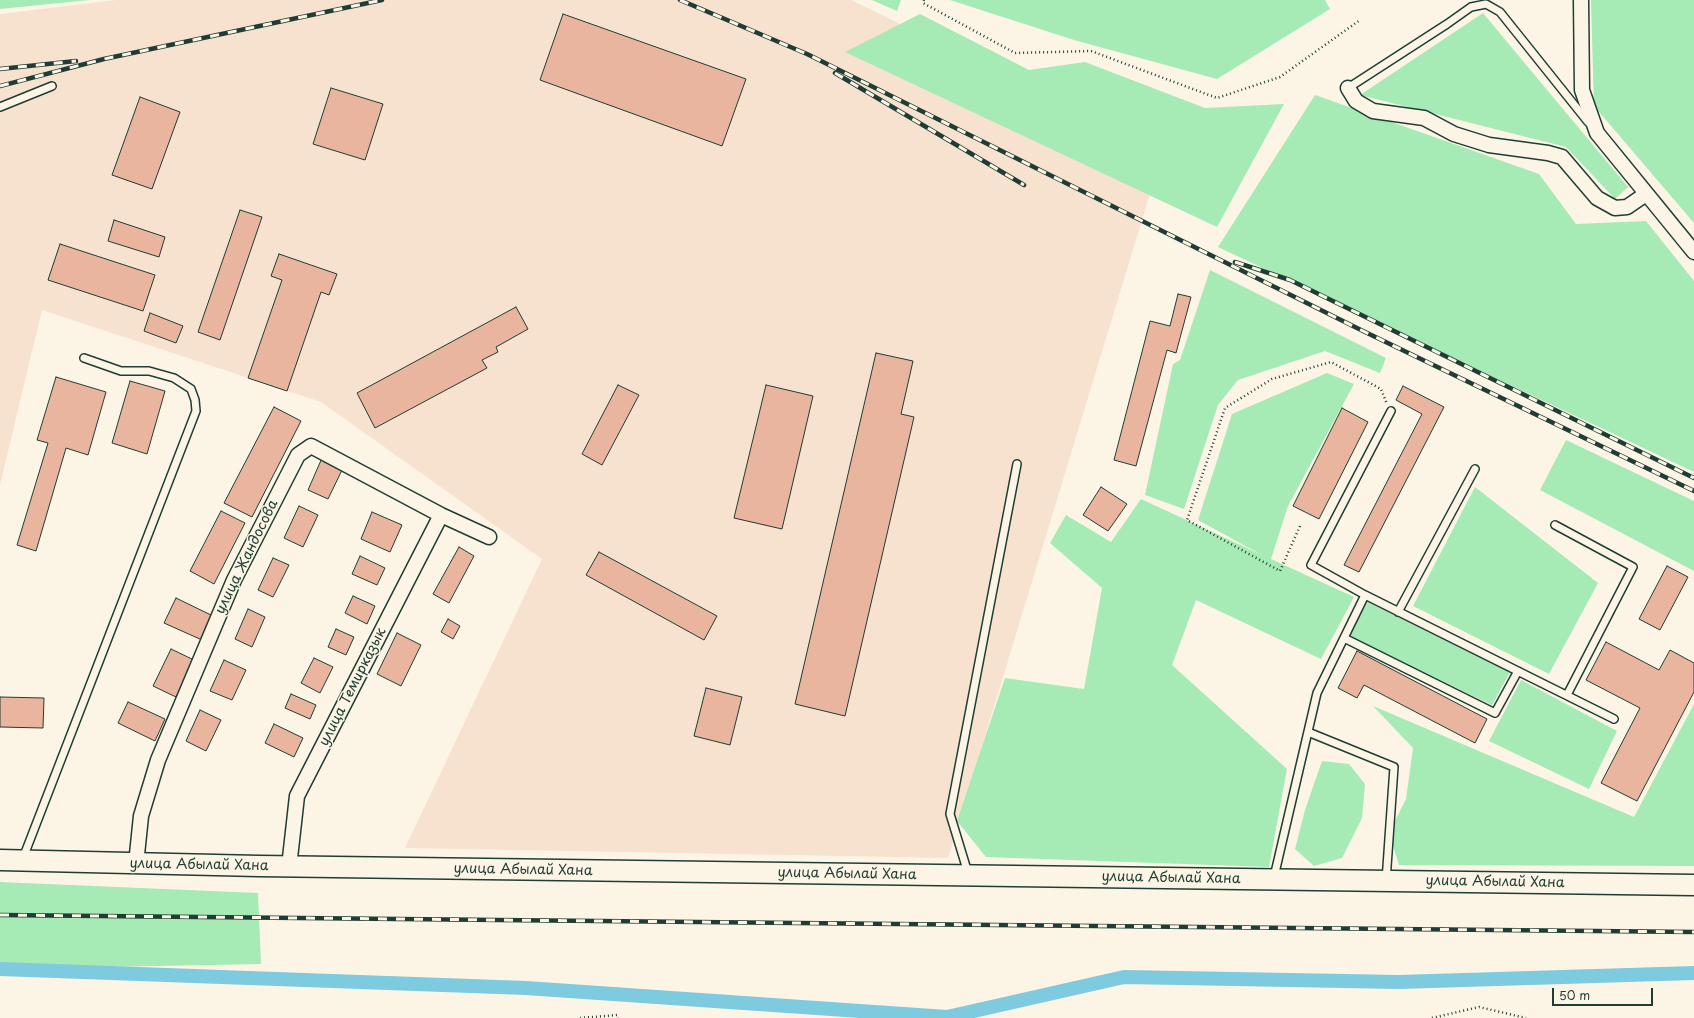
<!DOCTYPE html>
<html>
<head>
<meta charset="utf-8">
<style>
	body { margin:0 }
	#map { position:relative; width:1694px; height:1018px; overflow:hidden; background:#fcf5e5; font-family:"Playpen Sans",sans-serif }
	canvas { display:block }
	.scale { position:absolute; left:1552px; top:988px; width:101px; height:18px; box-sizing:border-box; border:2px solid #1f3d34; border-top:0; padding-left:5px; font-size:12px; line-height:14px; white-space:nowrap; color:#1f3d34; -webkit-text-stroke:3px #fcf5e5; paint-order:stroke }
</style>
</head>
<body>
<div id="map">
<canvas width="1694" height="1018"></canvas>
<div class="scale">50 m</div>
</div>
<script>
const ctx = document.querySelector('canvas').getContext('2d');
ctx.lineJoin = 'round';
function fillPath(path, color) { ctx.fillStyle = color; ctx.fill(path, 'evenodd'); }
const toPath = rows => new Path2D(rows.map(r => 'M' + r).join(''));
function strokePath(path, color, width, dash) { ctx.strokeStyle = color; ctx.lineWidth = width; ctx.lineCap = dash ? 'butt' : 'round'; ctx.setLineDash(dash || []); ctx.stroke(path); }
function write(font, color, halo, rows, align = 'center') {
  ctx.font = font + ' "Playpen Sans",sans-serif'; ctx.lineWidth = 3; ctx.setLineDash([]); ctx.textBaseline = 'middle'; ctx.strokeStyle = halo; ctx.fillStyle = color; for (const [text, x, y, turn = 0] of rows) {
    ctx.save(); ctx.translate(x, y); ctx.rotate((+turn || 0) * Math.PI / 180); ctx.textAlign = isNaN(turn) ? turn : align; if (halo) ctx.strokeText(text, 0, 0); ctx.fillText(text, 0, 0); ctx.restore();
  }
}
const built = toPath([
	[116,0,851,0,1163,151,948,858,405,848,542,559,321,402,42,310,0,485,0,14]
]);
const green = toPath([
	[0,0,90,0,0,9],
	[872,0,901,0,897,11],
	[950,0,1325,0,1330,9,1217,79,1074,40],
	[1591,0,1694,0,1694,223,1594,106],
	[1483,13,1628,187,1615,199,1566,147,1360,95],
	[920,14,1029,70,1085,62,1205,108,1284,104,1217,227,845,52],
	[1315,95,1539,174,1576,224,1646,221,1694,281,1694,472,1218,247],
	[1210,270,1386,358,1380,373,1325,351,1238,380,1218,405,1184,509,1145,495,1173,364,1180,360],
	[1327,373,1354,384,1288,506,1271,559,1354,597,1321,659,1196,600,1172,665,1287,769,1269,867,986,857,957,821,1005,678,1084,689,1102,588,1050,543,1066,515,1111,542,1141,499,1262,555,1198,520,1232,414],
	[1566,440,1694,501,1694,571,1540,490],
	[1475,487,1598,583,1549,674,1413,606],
	[1367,602,1510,672,1492,705,1349,636],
	[1521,680,1617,731,1589,789,1489,741],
	[1694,704,1694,866,1399,865,1389,833,1406,799,1413,748,1373,706,1634,817],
	[1322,761,1349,764,1365,784,1362,818,1342,858,1314,866,1295,849,1305,810],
	[0,882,258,893,261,964,0,969]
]);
const canal = toPath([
	[0,969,526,988,947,1017,1124,977,1399,982,1694,973]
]);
const building = toPath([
	[563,14,746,79,722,146,540,80,563,14],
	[331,88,383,104,365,160,313,144,331,88],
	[140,97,180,112,152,189,112,175,140,97],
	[240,210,262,217,220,340,198,332,240,210],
	[114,220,165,237,159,257,108,241,114,220],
	[60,244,155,275,143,311,48,280,60,244],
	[279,254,337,274,329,295,321,292,287,391,248,378,282,280,271,276,279,254],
	[1178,294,1191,297,1176,353,1167,350,1136,466,1114,460,1150,321,1170,326,1178,294],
	[516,307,528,329,496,347,498,352,482,360,487,368,375,428,357,393,516,307],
	[150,313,183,326,176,343,144,331,150,313],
	[876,353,913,361,901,414,914,417,845,716,795,704,876,353],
	[56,377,106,392,88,455,66,448,36,551,17,545,48,443,37,440,56,377],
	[130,381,165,391,147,454,112,443,130,381],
	[618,385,639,395,602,465,582,454,618,385],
	[766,385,813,396,782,529,734,518,766,385],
	[1403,386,1444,407,1359,572,1344,565,1422,414,1396,400,1403,386],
	[274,407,301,421,252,517,224,503,274,407],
	[1342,408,1368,422,1319,519,1293,506,1342,408],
	[322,458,343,468,328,499,308,490,322,458],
	[1101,487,1127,504,1108,531,1083,515,1101,487],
	[299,506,318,515,303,547,284,538,299,506],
	[221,511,245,523,214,584,190,571,221,511],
	[372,512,402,525,390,552,361,539,372,512],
	[459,547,474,556,449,603,433,594,459,547],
	[599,552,717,616,704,640,586,575,599,552],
	[360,556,385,568,377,585,352,574,360,556],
	[273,558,289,565,273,597,258,590,273,558],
	[1667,566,1688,577,1660,630,1639,619,1667,566],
	[353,596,375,606,367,624,345,613,353,596],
	[176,598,213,616,202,640,164,623,176,598],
	[248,609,265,617,252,647,235,639,248,609],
	[448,619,460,626,453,639,441,632,448,619],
	[336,629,354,637,346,655,328,647,336,629],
	[397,633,421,645,401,686,377,674,397,633],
	[1606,642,1659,670,1670,650,1694,663,1694,692,1637,801,1601,783,1640,708,1586,680,1606,642],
	[171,649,194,660,176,697,153,686,171,649],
	[1357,651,1487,719,1475,743,1364,685,1357,698,1338,688,1357,651],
	[314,658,333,667,320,693,301,683,314,658],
	[224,660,246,670,232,700,210,691,224,660],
	[706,688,742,697,730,745,694,736,706,688],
	[291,694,316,705,310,719,285,708,291,694],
	[0,697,44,698,43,728,0,727,0,697],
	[128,702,165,719,155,741,118,723,128,702],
	[200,710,221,720,206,751,186,741,200,710],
	[274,724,303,738,294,757,265,743,274,724]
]);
const path = toPath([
	[924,0,923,3,1015,53,1091,51,1217,98,1280,77,1360,20],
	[1300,526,1280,571,1187,520,1225,408,1272,379,1331,362,1381,389,1387,404],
	[580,1018,617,1015,618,1018],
	[1432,1018,1479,1007,1526,1018]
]);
const service = toPath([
	[1348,88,1447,24,1471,7,1486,4,1500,12,1588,122],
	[0,107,52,86],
	[1555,525,1633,567,1567,695],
	[1365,595,1311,565,1391,411],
	[1398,612,1475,469],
	[1344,638,1495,713,1518,671],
	[1308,732,1394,767,1386,881],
	[23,858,196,411,195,400,191,389,174,378,149,371,121,371,84,358],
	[968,873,950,814,1017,464],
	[1274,877,1317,693,1365,595,1614,719]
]);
const minor = toPath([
	[1581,0,1582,90,1597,133,1694,252],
	[1348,88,1356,101,1373,111,1424,118,1454,134,1489,145,1548,153,1562,157,1597,198,1615,208,1627,207,1646,194],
	[136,864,141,816,158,760,234,580,298,455,311,446,441,515,489,537],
	[289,867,297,796,441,515]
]);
const secondary = toPath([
	[0,860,259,866,1694,885]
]);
const rail = toPath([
	[680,0,807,54,1363,331,1694,491],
	[0,69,76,61],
	[835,73,1024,185],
	[0,86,104,59,382,0],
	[1235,262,1290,280,1694,478],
	[0,915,1694,932]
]);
const streetNames = [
	["улица Жандосова",247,557,-64],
	["улица Темирказык",353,687,-63],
	["улица Абылай Хана",199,865,1],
	["улица Абылай Хана",523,870,1],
	["улица Абылай Хана",847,874,1],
	["улица Абылай Хана",1171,878,1],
	["улица Абылай Хана",1495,882,1]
];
fillPath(built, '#f7e2d0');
fillPath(green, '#a6eab5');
strokePath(canal, '#7ecade', 14);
fillPath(building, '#eab59e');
strokePath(building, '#1f3d34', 1);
strokePath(service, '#1f3d34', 10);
strokePath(minor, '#1f3d34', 17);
strokePath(secondary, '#1f3d34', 23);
strokePath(path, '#1f3d34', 2.5, [1, 3]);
strokePath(service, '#fcf5e5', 7);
strokePath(minor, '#fcf5e5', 14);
strokePath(secondary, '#fcf5e5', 20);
strokePath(rail, '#1f3d34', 4.5);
strokePath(rail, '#fcf5e5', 3, [9]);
write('14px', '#1f3d34', '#fcf5e5', streetNames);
</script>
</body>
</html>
